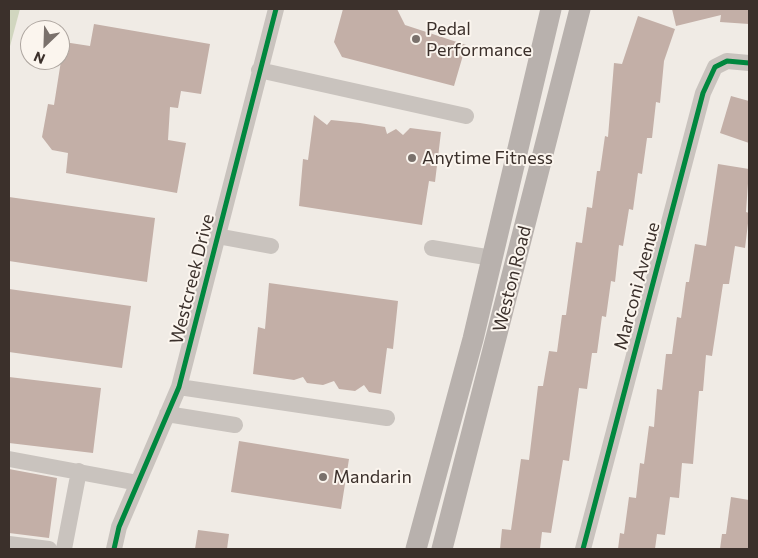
<!DOCTYPE html>
<html>
<head>
<meta charset="utf-8">
<style>
	body { margin:0 }
	#map { position:relative; width:758px; height:558px; overflow:hidden; background:#f0ebe5; font-family:Commissioner,sans-serif }
	canvas { display:block }
	.frame { position:absolute; inset:0; border:10px solid #3b302b; pointer-events:none }
	.north { position:absolute; left:20px; top:20px; width:50px; height:50px; box-sizing:border-box; background:#fbf5ee; border:1px solid #aea6a0; border-radius:50%; rotate:204deg; font-size:14px; font-weight:700; line-height:20px; text-align:center; color:#3b302b }
	.north::after { content:''; display:block; margin:auto; width:18px; height:22px; background:#7a716c; clip-path:polygon(50% 0,100% 100%,50% 72%,0 100%) }
</style>
</head>
<body>
<div id="map">
<canvas width="758" height="558"></canvas>
<div class="frame"></div>
<div class="north">N</div>
</div>
<script>
const ctx = document.querySelector('canvas').getContext('2d');
ctx.lineJoin = 'round';
function fillPath(path, color) { ctx.fillStyle = color; ctx.fill(path, 'evenodd'); }
const toPath = rows => new Path2D(rows.map(r => 'M' + r).join(''));
function strokePath(path, color, width, dash) { ctx.strokeStyle = color; ctx.lineWidth = width; ctx.lineCap = dash ? 'butt' : 'round'; ctx.setLineDash(dash || []); ctx.stroke(path); }
function write(font, color, halo, rows, align = 'center') {
  ctx.font = font + ' Commissioner,sans-serif'; ctx.lineWidth = 4; ctx.setLineDash([]); ctx.textBaseline = 'middle'; ctx.strokeStyle = halo; ctx.fillStyle = color; for (const [text, x, y, turn = 0] of rows) {
    ctx.save(); ctx.translate(x, y); ctx.rotate((+turn || 0) * Math.PI / 180); ctx.textAlign = isNaN(turn) ? turn : align; if (halo) ctx.strokeText(text, 0, 0); ctx.fillText(text, 0, 0); ctx.restore();
  }
}
const green = toPath([
	[9,9,20,9,9,50]
]);
const building = toPath([
	[343,9,397,9,405,25,466,45,454,86,342,57,334,42],
	[672,9,749,9,749,24,720,22,721,15,676,26],
	[638,16,675,29,664,61,660,103,656,102,652,138,647,138,642,174,638,173,633,210,629,209,623,246,619,245,615,282,611,281,606,317,602,316,597,353,592,353,587,389,579,388,569,461,563,460,551,533,542,532,540,549,500,549,502,529,511,530,521,459,529,460,538,386,543,386,549,351,557,352,562,315,566,315,576,242,582,243,587,207,592,208,597,171,600,171,605,136,608,137,614,63,622,64],
	[94,24,210,44,201,94,181,91,178,108,170,107,168,140,186,143,177,193,66,173,68,153,52,150,42,137,48,104,54,105,64,42,90,46],
	[731,96,749,101,749,143,720,133],
	[314,115,327,125,331,120,360,123,385,127,387,134,396,129,403,135,410,128,441,132,435,182,429,181,422,225,299,206,303,159,308,160],
	[718,164,749,169,746,212,749,213,749,215,745,248,735,246,729,284,723,284,712,356,706,355,703,391,699,391,693,464,682,463,679,498,670,497,665,535,657,534,655,549,618,549,620,533,624,534,629,497,636,498,640,463,644,464,649,426,654,427,657,389,662,390,666,354,672,354,677,317,681,318,686,282,689,282,695,244,706,246],
	[9,197,155,218,147,282,9,261],
	[269,283,398,301,393,349,387,348,381,394,369,392,364,385,355,391,339,389,334,381,323,385,307,383,303,377,294,380,253,374,258,327,265,329],
	[9,289,131,306,122,368,9,352],
	[9,377,101,388,93,453,9,443],
	[239,441,349,459,341,509,231,492],
	[9,469,57,478,49,538,9,533],
	[731,497,749,500,749,549,720,549,722,534,726,534],
	[198,530,229,534,227,549,195,549]
]);
const minor = toPath([
	[259,70,466,116],
	[217,236,271,246],
	[432,248,492,258],
	[179,387,387,418],
	[167,414,235,425],
	[9,459,138,483],
	[9,544,49,549],
	[64,549,79,471],
	[114,549,119,527,179,387,276,9],
	[583,549,703,93,715,67,727,61,749,63]
]);
const major = toPath([
	[416,549,473,339,551,9],
	[442,549,580,9]
]);
const cycleway = toPath([
	[114,549,119,527,179,387,276,9],
	[583,549,703,93,715,67,727,61,749,63]
]);
const markers = [
	[416,39,5,"#7a716c"],
	[412,158,5,"#7a716c"],
	[323,477,5,"#7a716c"]
];
const poiNames = [
	["Pedal",426,29],
	["Performance",426,50],
	["Anytime Fitness",422,158],
	["Mandarin",333,477]
];
const streetNames = [
	["Westcreek Drive",192,279,-76],
	["Weston Road",512,279,-76],
	["Marconi Avenue",637,286,-75]
];
fillPath(green, '#d1d6bf');
fillPath(building, '#c3afa7');
strokePath(minor, '#c9c3be', 16);
strokePath(major, '#b8b1ad', 21);
strokePath(cycleway, '#00873e', 5);
for (const [x, y, r, color] of markers) { const dot = new Path2D(); dot.arc(x, y, r, 0, 2 * Math.PI); ctx.fillStyle = color; ctx.fill(dot); strokePath(dot, '#fbf5ee', 2); }
write('18px', '#3b302b', '#fbf5ee', poiNames, 'left');
write('18px', '#3b302b', '#fbf5ee', streetNames);
</script>
</body>
</html>
